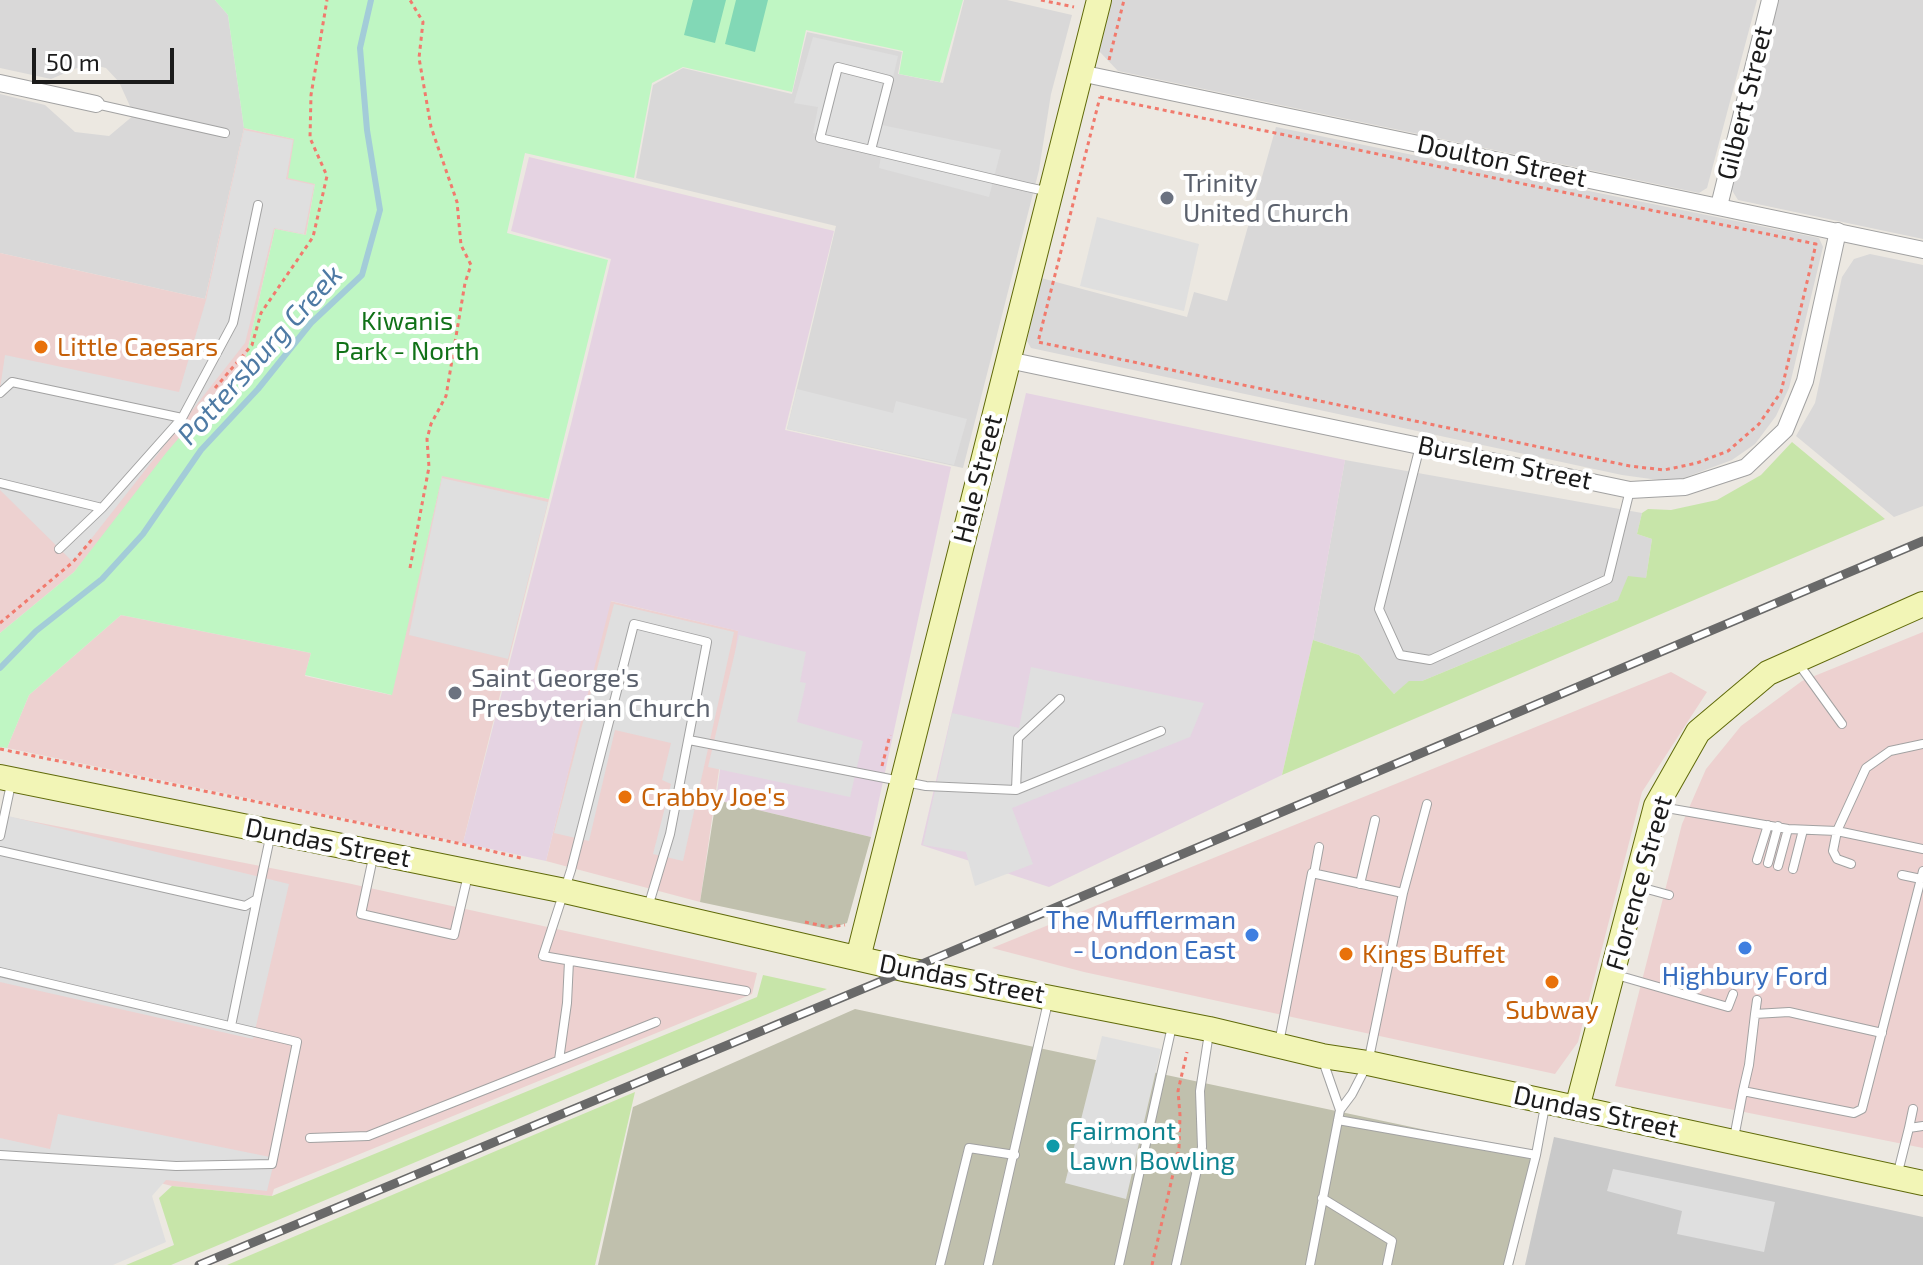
<!DOCTYPE html>
<html>
<head>
<meta charset="utf-8">
<style>
	body { margin:0 }
	#map { position:relative; width:1923px; height:1265px; overflow:hidden; background:#ece8e1; font-family:"Exo 2",sans-serif }
	canvas { display:block }
	.scale { position:absolute; left:32px; top:48px; width:142px; height:36px; box-sizing:border-box; border:4px solid #1b1b1b; border-top:0; padding-left:10px; font-size:24px; line-height:28px; white-space:nowrap; color:#1b1b1b; -webkit-text-stroke:6px #fff; paint-order:stroke }
</style>
</head>
<body>
<div id="map">
<canvas width="1923" height="1265"></canvas>
<div class="scale">50 m</div>
</div>
<script>
const ctx = document.querySelector('canvas').getContext('2d');
ctx.lineJoin = 'round';
function fillPath(path, color) { ctx.fillStyle = color; ctx.fill(path, 'evenodd'); }
const toPath = rows => new Path2D(rows.map(r => 'M' + r).join(''));
function strokePath(path, color, width, dash) { ctx.strokeStyle = color; ctx.lineWidth = width; ctx.lineCap = dash ? 'butt' : 'round'; ctx.setLineDash(dash || []); ctx.stroke(path); }
function write(font, color, halo, rows, align = 'center') {
  ctx.font = font + ' "Exo 2",sans-serif'; ctx.lineWidth = 8; ctx.setLineDash([]); ctx.textBaseline = 'middle'; ctx.strokeStyle = halo; ctx.fillStyle = color; for (const [text, x, y, turn = 0] of rows) {
    ctx.save(); ctx.translate(x, y); ctx.rotate((+turn || 0) * Math.PI / 180); ctx.textAlign = isNaN(turn) ? turn : align; if (halo) ctx.strokeText(text, 0, 0); ctx.fillText(text, 0, 0); ctx.restore();
  }
}
const residential = toPath([
	[0,0,215,0,228,15,244,128,205,299,0,253,0,94,45,105,75,132,109,136,134,115,119,82,106,68,93,65,77,68,51,79,0,68],
	[964,0,1007,0,1072,15,1051,94,1039,170,963,468,787,429,836,226,636,178,653,85,683,68,792,94,807,32,902,52,898,74,943,83],
	[1112,0,1757,0,1707,188,1699,193,1118,71,1099,51],
	[1779,0,1923,0,1923,239,1738,200,1733,192,1730,185],
	[1276,127,1819,238,1823,247,1789,388,1776,416,1755,444,1732,460,1673,482,1622,475,1031,348,1027,341,1041,278,1187,317,1194,292,1227,301],
	[1870,254,1923,265,1923,506,1894,517,1796,436,1815,403,1842,277,1854,259],
	[1345,460,1642,513,1637,534,1652,539,1646,578,1618,600,1422,681,1409,682,1394,694,1359,655,1313,640]
]);
const commercial = toPath([
	[244,128,295,139,315,184,306,235,275,229,245,361,74,572,0,633,0,253,205,299],
	[442,475,549,499,463,843,7,748,29,695,121,615,311,653,305,676,391,695],
	[610,601,739,631,700,902,546,861],
	[1923,632,1923,1148,1615,1086,1682,824,1706,769,1741,726,1802,681],
	[1671,672,1707,692,1642,792,1578,1042,1555,1074,1084,972,992,948],
	[0,815,347,883,757,973,752,994,274,1189,272,1196,172,1186,0,1143]
]);
const industrial = toPath([
	[529,157,834,231,785,430,951,467,871,837,716,800,738,631,611,601,546,861,463,843,571,424,611,259,511,231],
	[1026,393,1345,460,1313,640,1282,775,1049,887,921,845]
]);
const religious = toPath([
	[1554,1137,1923,1217,1923,1265,1525,1265]
]);
const construction = toPath([
	[716,800,871,837,847,923,828,929,700,902],
	[855,1009,1539,1154,1513,1265,598,1265,633,1107]
]);
const grass = toPath([
	[1792,442,1885,519,1282,775,1313,640,1359,655,1394,694,1409,681,1422,681,1618,600,1628,576,1646,578,1652,539,1637,534,1642,513,1648,509,1671,510,1717,500,1761,475],
	[763,975,827,989,171,1265,126,1265,174,1245,159,1198,172,1186,272,1196,757,997],
	[635,1092,595,1265,227,1265]
]);
const park = toPath([
	[215,0,963,0,940,82,899,74,903,51,806,30,792,92,683,67,652,83,634,178,525,153,507,233,608,260,549,499,442,476,392,695,305,675,311,653,121,615,29,695,7,748,0,747,0,633,74,572,166,453,245,361,275,229,306,235,315,184,288,178,294,139,244,128,228,15]
]);
const pitch = toPath([
	[693,0,726,0,715,43,684,35],
	[736,0,768,0,755,52,725,44]
]);
const parking = toPath([
	[813,37,898,56,882,125,1001,150,989,197,879,168,882,150,813,133,818,107,794,103],
	[244,130,293,140,286,179,314,185,304,234,274,228,245,343,73,562,0,490,0,389,5,355,179,392,206,300],
	[1097,217,1199,244,1184,311,1080,286],
	[797,389,893,413,896,401,967,419,954,465,787,429],
	[442,478,548,502,508,659,409,635],
	[614,604,734,632,683,861,653,854,671,784,662,780,671,743,615,730,589,841,554,833],
	[739,635,806,652,800,682,806,683,797,722,863,741,850,797,708,767],
	[1031,667,1204,703,1190,737,1012,808,1033,864,975,886,966,852,923,845,952,713,1019,728],
	[0,814,289,884,253,1039,0,982],
	[1102,1036,1161,1049,1126,1199,1065,1183],
	[58,1114,275,1158,267,1191,166,1180,152,1196,166,1242,113,1265,0,1265,0,1138,50,1149],
	[1613,1169,1775,1202,1764,1252,1677,1234,1682,1211,1607,1191]
]);
const stream = toPath([
	[0,668,36,631,102,579,143,534,201,450,258,389,311,323,362,275,380,210,367,130,360,48,371,0]
]);
const path = toPath([
	[1041,0,1074,7],
	[1109,60,1124,0],
	[1100,97,1816,244,1781,392,1759,424,1728,451,1697,463,1664,470,1630,466,1038,342,1100,97],
	[215,388,252,345,261,313,313,237,327,176,310,138,311,95,327,0],
	[410,568,429,467,427,439,431,424,446,396,465,283,471,265,461,245,457,202,431,127,419,58,423,22,410,0],
	[0,623,73,562,94,537],
	[0,749,457,843,521,858],
	[882,766,890,735],
	[805,922,828,927,845,925],
	[1152,1265,1179,1148,1180,1115,1178,1091,1187,1052]
]);
const lane = toPath([
	[96,104,225,133],
	[871,150,889,80,838,67,820,138,871,150,1027,187,1050,192],
	[0,393,12,382,182,418,233,323,258,205],
	[1420,446,1379,609,1400,655,1430,660,1608,579,1630,490],
	[0,483,102,508,59,549],
	[102,508,182,418],
	[1798,663,1842,724],
	[689,740,926,786,1016,790,1161,731],
	[1016,790,1018,738,1060,699],
	[1661,807,1788,829,1837,831,1866,768,1890,751,1923,744],
	[0,836,11,784],
	[0,851,245,906,257,899,271,833],
	[374,853,361,914,454,935,468,875],
	[1757,860,1768,825],
	[1768,863,1778,826],
	[1851,864,1837,859,1833,851,1837,831,1923,849],
	[1778,866,1788,829],
	[1793,869,1803,830],
	[1314,874,1319,847],
	[1902,875,1921,879],
	[1360,884,1375,820],
	[1636,886,1669,895],
	[1403,893,1427,804],
	[648,907,670,834,707,642,634,624,571,870,543,956,746,991],
	[0,972,297,1042,272,1164,176,1166,0,1155],
	[1613,974,1728,1007,1733,994],
	[1755,1014,1757,1000],
	[231,1026,257,899],
	[1882,1033,1789,1012,1755,1014,1749,1065,1743,1091,1854,1113,1862,1109,1923,871],
	[1279,1043,1312,873,1403,893,1368,1063,1352,1094,1340,1110,1310,1265],
	[559,1060,567,1003,569,961],
	[1323,1061,1340,1110],
	[1338,1120,1536,1155],
	[1909,1128,1913,1109],
	[310,1138,368,1136,656,1022],
	[1734,1138,1743,1091],
	[1897,1176,1909,1128,1923,1126],
	[1322,1198,1392,1241,1387,1265],
	[940,1265,969,1148,1015,1155],
	[988,1265,1048,1002],
	[1119,1265,1172,1026],
	[1176,1265,1202,1147,1200,1091,1209,1033],
	[1508,1265,1536,1155,1545,1106]
]);
const street = toPath([
	[1080,73,1923,250],
	[0,83,96,104],
	[1719,206,1770,0],
	[1008,360,1630,490,1685,487,1746,467,1785,430,1805,381,1838,231]
]);
const secondary = toPath([
	[0,777,565,891,908,970,1209,1029,1322,1056,1368,1063,1923,1183],
	[858,958,1099,0],
	[1577,1108,1656,806,1698,732,1768,673,1923,604]
]);
const rail = toPath([
	[199,1265,908,970,1923,541]
]);
const markers = [
	[1167,198,8,"#6b7280"],
	[41,347,8,"#e8710a"],
	[455,693,8,"#6b7280"],
	[625,797,8,"#e8710a"],
	[1252,935,8,"#3f7fe0"],
	[1745,948,8,"#3f7fe0"],
	[1346,954,8,"#e8710a"],
	[1552,982,8,"#e8710a"],
	[1053,1146,8,"#0f9aa8"]
];
const streetNames = [
	["Gilbert Street",1745,103,-76],
	["Doulton Street",1502,161,12],
	["Burslem Street",1505,463,12],
	["Hale Street",978,479,-76],
	["Dundas Street",328,843,11],
	["Florence Street",1639,883,-74],
	["Dundas Street",962,979,11],
	["Dundas Street",1596,1112,12]
];
const worshipNames = [
	["Trinity",1183,183],
	["United Church",1183,213],
	["Saint George's",471,678],
	["Presbyterian Church",471,708]
];
const parkNames = [
	["Kiwanis",407,321],
	["Park - North",407,351]
];
const foodNames = [
	["Little Caesars",57,347],
	["Crabby Joe's",641,797],
	["Kings Buffet",1362,954],
	["Subway",1552,1010,"center"]
];
const shopNames = [
	["The Mufflerman",1236,920],
	["- London East",1236,950],
	["Highbury Ford",1745,976,"center"]
];
const cultureNames = [
	["Fairmont",1069,1131],
	["Lawn Bowling",1069,1161]
];
const waterNames = [
	["Pottersburg Creek",260,355,-48]
];
fillPath(residential, '#d9d8d8');
fillPath(commercial, '#edd1d0');
fillPath(industrial, '#e5d3e2');
fillPath(religious, '#c9c9c9');
fillPath(construction, '#c0c0ad');
fillPath(grass, '#c7e5a9');
fillPath(park, '#bff6c3');
fillPath(pitch, '#82d8b6');
fillPath(parking, '#dfdfdf');
strokePath(stream, '#a3ccd8', 6);
strokePath(lane, '#a2a2a2', 10);
strokePath(street, '#a2a2a2', 18);
strokePath(secondary, '#606a0a', 26);
strokePath(path, '#f17a6d', 3, [4, 4]);
strokePath(lane, '#fff', 8);
strokePath(street, '#fff', 16);
strokePath(secondary, '#f2f5b6', 24);
strokePath(rail, '#696969', 9);
strokePath(rail, '#fff', 6, [18]);
for (const [x, y, r, color] of markers) { const dot = new Path2D(); dot.arc(x, y, r, 0, 2 * Math.PI); ctx.fillStyle = color; ctx.fill(dot); strokePath(dot, '#fff', 3); }
write('26px', '#1b1b1b', '#fff', streetNames);
write('26px', '#5b616d', '#fff', worshipNames, 'left');
write('26px', '#117118', '#fff', parkNames);
write('26px', '#c56008', '#fff', foodNames, 'left');
write('26px', '#366cbe', '#fff', shopNames, 'right');
write('26px', '#0d838f', '#fff', cultureNames, 'left');
write('italic 28px', '#4e7aa4', '#fff', waterNames);
</script>
</body>
</html>
